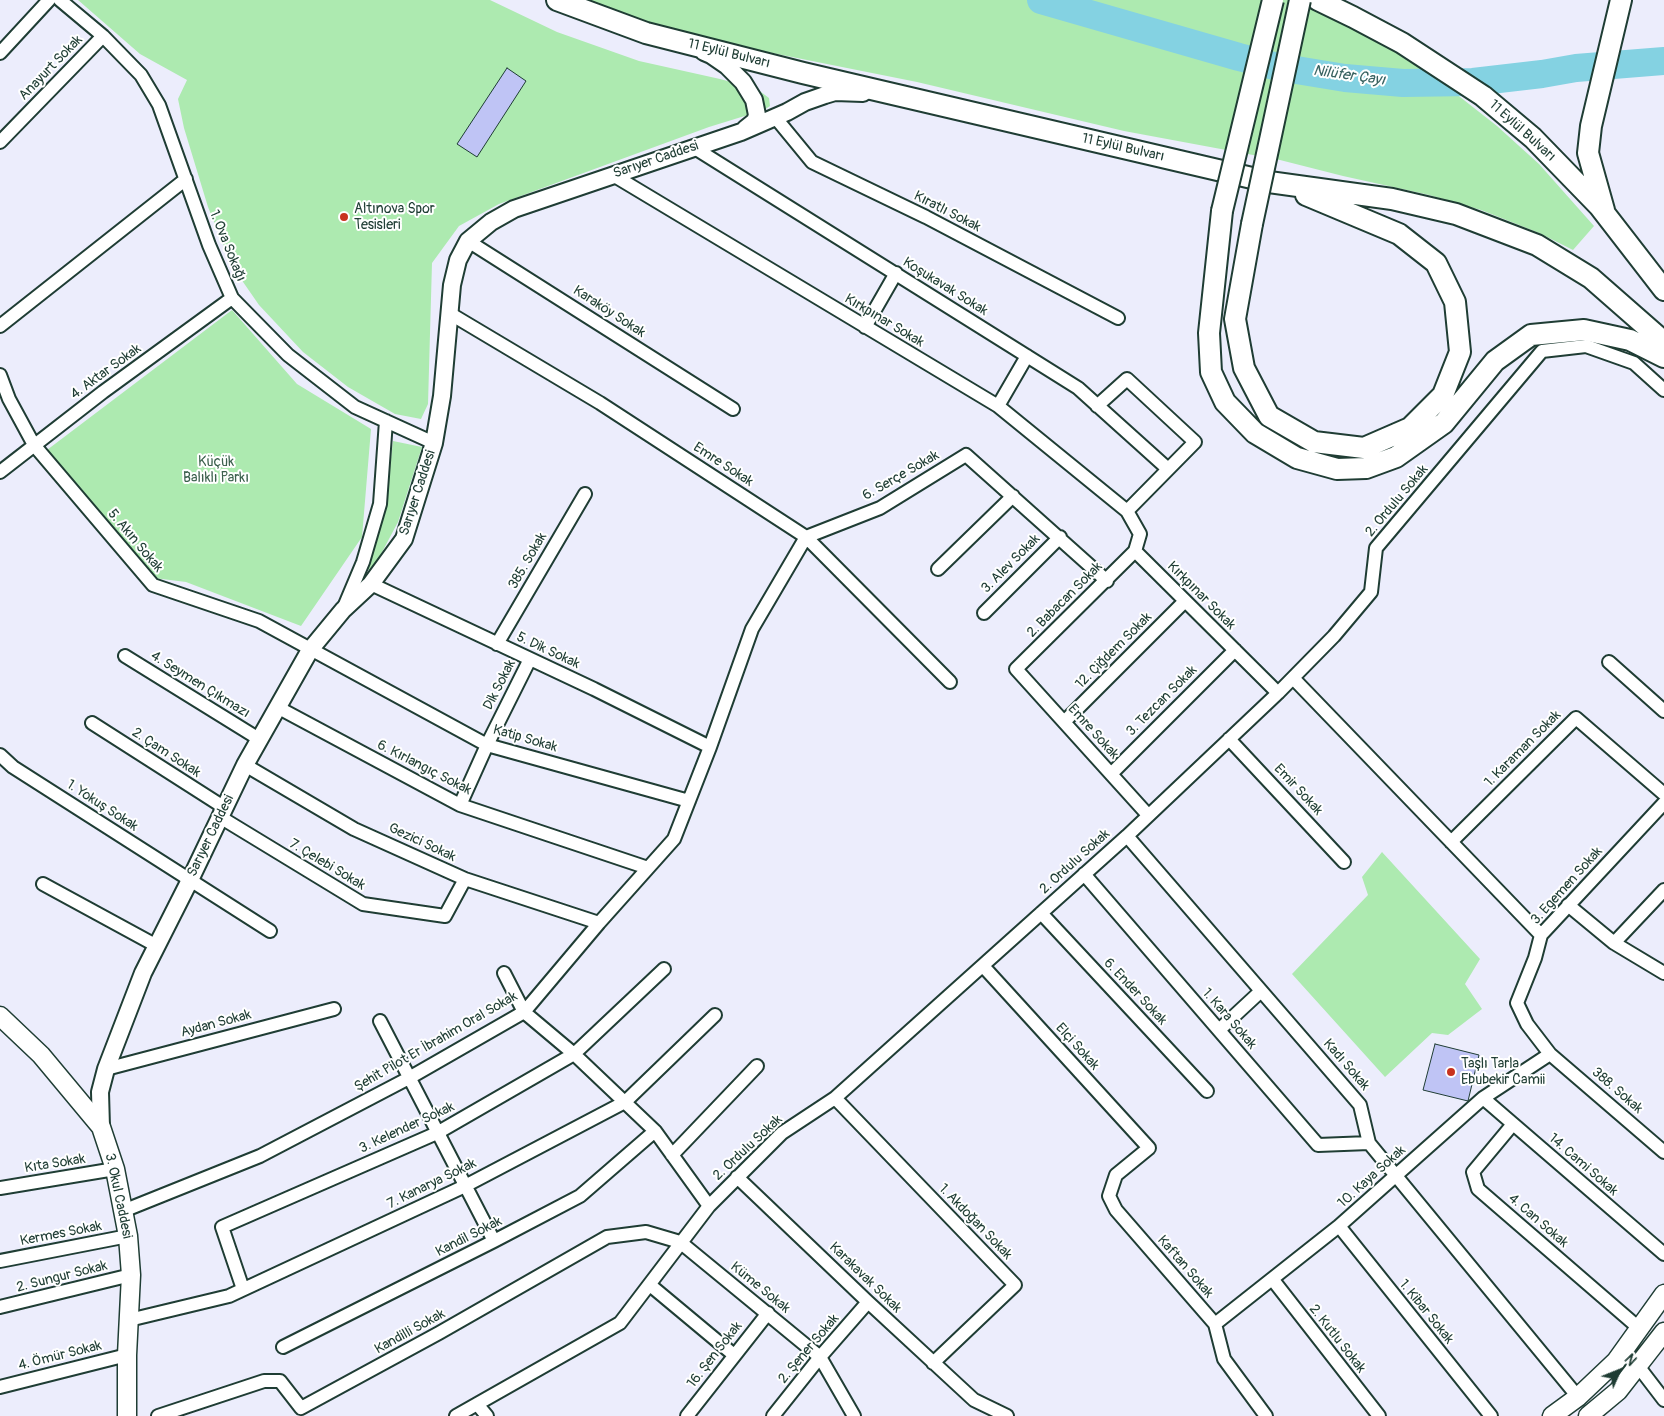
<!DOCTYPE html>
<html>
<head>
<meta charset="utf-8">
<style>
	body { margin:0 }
	#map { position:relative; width:1664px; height:1416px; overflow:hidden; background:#ecedfc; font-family:Pangolin,sans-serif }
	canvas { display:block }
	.north { position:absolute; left:1594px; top:1346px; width:50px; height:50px; -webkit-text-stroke:4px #fff; paint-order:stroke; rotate:46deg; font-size:14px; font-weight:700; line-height:20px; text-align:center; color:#1f3d34 }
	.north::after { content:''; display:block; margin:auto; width:18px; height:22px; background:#1f3d34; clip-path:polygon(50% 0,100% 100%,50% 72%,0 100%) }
</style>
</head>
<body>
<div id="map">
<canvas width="1664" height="1416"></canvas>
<div class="north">N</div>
</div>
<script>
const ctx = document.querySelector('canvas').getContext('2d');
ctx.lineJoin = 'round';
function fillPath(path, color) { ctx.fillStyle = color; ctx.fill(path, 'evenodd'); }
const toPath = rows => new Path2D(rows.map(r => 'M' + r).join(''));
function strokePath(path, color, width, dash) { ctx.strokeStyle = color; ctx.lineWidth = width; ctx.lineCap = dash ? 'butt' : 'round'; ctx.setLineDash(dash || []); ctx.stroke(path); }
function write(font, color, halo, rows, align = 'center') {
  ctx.font = font + ' Pangolin,sans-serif'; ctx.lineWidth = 4; ctx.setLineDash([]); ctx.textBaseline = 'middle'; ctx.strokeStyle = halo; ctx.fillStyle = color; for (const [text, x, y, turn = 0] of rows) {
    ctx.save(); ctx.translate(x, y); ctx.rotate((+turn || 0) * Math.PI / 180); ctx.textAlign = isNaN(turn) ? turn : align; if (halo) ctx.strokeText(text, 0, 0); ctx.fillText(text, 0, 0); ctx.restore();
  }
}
const green = toPath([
	[78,0,490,0,557,32,639,61,720,79,757,89,769,98,770,106,764,110,709,127,499,204,459,226,432,263,428,404,421,419,395,414,348,387,303,352,259,305,232,266,208,207,184,128,178,99,187,80,140,54],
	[585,0,1292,0,1344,23,1390,49,1441,82,1497,126,1539,164,1594,226,1573,250,1539,233,1481,210,1429,195,1343,176,1280,160,1124,131,917,82,772,53,660,28],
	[232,310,297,384,371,429,362,537,301,626,186,582,154,578,43,453],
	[393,441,422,447,398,522,372,571,367,569,385,508],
	[1382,852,1480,959,1465,984,1482,1009,1448,1035,1432,1033,1385,1077,1292,974,1368,895,1362,877]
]);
const river = toPath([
	[1041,0,1239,57,1278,67,1345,78,1403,83,1473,82,1542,74,1576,68,1664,61]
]);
const building = toPath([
	[507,68,526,81,477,157,457,144,507,68],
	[1435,1044,1479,1055,1468,1101,1423,1090,1435,1044]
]);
const minor = toPath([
	[60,0,103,36,141,75,159,105,209,245,232,298,288,355,355,407,434,443],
	[0,53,49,0],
	[775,117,812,162,926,217,1118,318],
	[0,142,103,36],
	[693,147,1078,388,1168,469],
	[613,175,998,406,1127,511,1140,534,1135,551,1278,693],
	[468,241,733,409],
	[449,313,600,403,806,537,950,682],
	[0,326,186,179],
	[865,327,896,273],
	[0,375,9,399,34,445,153,585,259,621,487,745,689,801],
	[998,406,1027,356],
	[1097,406,1127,379,1195,442,1127,511],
	[0,472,103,392,232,298],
	[1135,551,1016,669,1148,815],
	[938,569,1013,496],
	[371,584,594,689,710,747],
	[344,607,363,562,380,504,386,421],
	[984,613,1060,537],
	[497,644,585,494],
	[125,656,259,739],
	[1609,662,1664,711],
	[1293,678,1541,935],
	[277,707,460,805,648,868],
	[1064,722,1185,601],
	[92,723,225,808],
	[1229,739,1344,862],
	[0,755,13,767,270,931],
	[245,765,354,829,465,879,599,923],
	[1111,774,1235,650],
	[1664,803,1541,935,1535,958,1517,1003,1527,1024,1550,1054,1664,1152],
	[460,805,487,745,530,659],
	[220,817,363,904,445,916,465,879],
	[1127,836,1360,1105,1369,1143,1578,1397],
	[1451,842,1576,718,1664,794],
	[1084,874,1318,1145,1369,1143],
	[43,884,157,946],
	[1568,905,1614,943,1664,973],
	[1041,913,1207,1091],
	[1614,943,1664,890],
	[983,966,1149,1148,1116,1175,1109,1196,1116,1210,1215,1324,1224,1359,1266,1416],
	[504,973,524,1012,574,1054,655,1131,709,1206],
	[380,1021,494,1241],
	[1219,1030,1261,991],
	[106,1069,334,1009],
	[835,1098,1015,1285,933,1363],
	[1483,1098,1664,1254],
	[1513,1124,1473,1172,1478,1189,1640,1329],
	[672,1155,757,1066],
	[737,1177,868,1302,974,1400,1007,1416],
	[0,1188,115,1169],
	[123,1211,260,1156,409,1078,524,1012,599,923,674,839,710,747,752,629,806,537,880,508,966,455,1107,581],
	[1339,1226,1491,1416],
	[0,1261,128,1236],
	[1273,1280,1379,1416],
	[650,1285,734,1355],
	[243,1289,222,1227,437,1133,574,1054,664,969],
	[0,1307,131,1275],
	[129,1320,229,1296,465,1186,625,1102,715,1015],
	[1215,1324,1339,1226,1483,1098,1550,1054],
	[283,1347,494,1241,580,1196,655,1131],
	[1638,1366,1664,1400],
	[0,1387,127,1355],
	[477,1404,487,1416],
	[158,1416,264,1381,280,1381,301,1408,439,1333,607,1237,646,1232,680,1242,820,1357,854,1416],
	[456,1416,620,1323,709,1206,782,1133,835,1098,1127,836,1278,693,1334,636,1371,592,1376,548,1542,351,1586,346,1634,363,1664,390],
	[687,1416,768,1313],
	[773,1416,820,1357,868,1302]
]);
const tertiary = toPath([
	[704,52,711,55,727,66,743,82,754,100,757,115,755,121,745,129],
	[101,1127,100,1092,106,1069,143,973,190,880,245,765,310,650,343,610,371,584,404,539,434,443,442,396,452,285,458,260,468,241,491,222,514,209,741,132,787,112,805,102,825,95,835,92,863,93]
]);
const secondary = toPath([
	[0,1016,41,1055,101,1127,115,1169,128,1236,131,1275,127,1355,127,1416],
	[1552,1416,1578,1397,1616,1361,1664,1294],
	[1588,1416,1618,1391,1664,1332]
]);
const primary = toPath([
	[557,0,646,33,803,73,1269,182,1392,199,1456,214,1537,245,1591,278,1664,342],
	[1318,0,1353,17,1402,43,1483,96,1533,138,1599,206,1664,290],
	[1604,210,1588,153,1591,126,1621,0],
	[1222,211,1209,333,1211,372,1225,402,1255,433,1297,458,1337,469,1366,468,1396,457,1444,423,1495,361,1531,335,1584,330,1630,340,1664,357],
	[1252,224,1235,319,1244,368,1269,416,1314,442,1364,448,1410,428,1443,395,1460,352,1455,302,1436,263,1399,234,1306,195]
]);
const primaryBridge = toPath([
	[1222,211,1273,0],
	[1252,224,1300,0]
]);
const markers = [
	[344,217,5,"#c8321e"],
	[1451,1072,5,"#c8321e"]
];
const streetNames = [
	["11 Eylül Bulvarı",729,54,14],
	["Anayurt Sokak",51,68,-46],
	["11 Eylül Bulvarı",1522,131,42],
	["11 Eylül Bulvarı",1123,148,13],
	["Sarıyer Caddesi",656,160,-19],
	["Kıratlı Sokak",947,212,27],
	["1. Ova Sokağı",227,246,68],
	["Koşukavak Sokak",945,287,32],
	["Karaköy Sokak",609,312,33],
	["Kırkpınar Sokak",884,321,31],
	["4. Aktar Sokak",106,372,-36],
	["Emre Sokak",723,465,33],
	["6. Serçe Sokak",901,476,-30],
	["Sarıyer Caddesi",418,493,-72],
	["2. Ordulu Sokak",1397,501,-50],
	["5. Akın Sokak",135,541,50],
	["385. Sokak",528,561,-60],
	["3. Alev Sokak",1011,564,-45],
	["Kırkpınar Sokak",1201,596,45],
	["2. Babacan Sokak",1065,600,-45],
	["5. Dik Sokak",548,651,25],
	["12. Çiğdem Sokak",1114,651,-45],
	["4. Seymen Çıkmazı",200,685,32],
	["Dik Sokak",500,685,-63],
	["3. Tezcan Sokak",1162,701,-45],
	["Emre Sokak",1093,732,48],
	["Katip Sokak",525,739,16],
	["1. Karaman Sokak",1523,749,-45],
	["2. Çam Sokak",166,753,33],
	["6. Kırlangıç Sokak",424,768,27],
	["Emir Sokak",1298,790,47],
	["1. Yokuş Sokak",102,806,33],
	["Sarıyer Caddesi",211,836,-64],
	["Gezici Sokak",422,843,25],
	["2. Ordulu Sokak",1075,862,-42],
	["7. Çelebi Sokak",327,865,31],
	["3. Egemen Sokak",1567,886,-48],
	["6. Ender Sokak",1135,992,47],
	["1. Kara Sokak",1229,1019,49],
	["Aydan Sokak",216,1024,-15],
	["Şehit Pilot Er İbrahim Oral Sokak",436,1042,-30],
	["Elçi Sokak",1077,1047,48],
	["Kadı Sokak",1346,1065,49],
	["388. Sokak",1617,1091,41],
	["3. Kelender Sokak",407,1128,-25],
	["2. Ordulu Sokak",748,1148,-43],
	["Kıta Sokak",55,1164,-9],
	["14. Cami Sokak",1583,1165,41],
	["10. Kaya Sokak",1372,1177,-42],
	["7. Kanarya Sokak",432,1184,-26],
	["3. Okul Caddesi",118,1196,78],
	["4. Can Sokak",1538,1221,41],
	["1. Akdoğan Sokak",975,1222,46],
	["Kermes Sokak",61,1234,-11],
	["Kandil Sokak",469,1237,-27],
	["Kaftan Sokak",1185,1267,49],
	["2. Sungur Sokak",62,1277,-14],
	["Karakavak Sokak",865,1278,44],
	["Küme Sokak",760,1288,39],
	["1. Kibar Sokak",1426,1312,51],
	["Kandilli Sokak",410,1332,-29],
	["2. Kutlu Sokak",1337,1339,52],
	["2. Şener Sokak",809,1349,-50],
	["16. Şen Sokak",715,1355,-52],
	["4. Ömür Sokak",60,1356,-14]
];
const poiNames = [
	["Altınova Spor",354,209],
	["Tesisleri",354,225],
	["Taşlı Tarla",1461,1064],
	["Ebubekir Camii",1461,1080]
];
const parkNames = [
	["Küçük",216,462],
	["Balıklı Parkı",216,478]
];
const waterNames = [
	["Nilüfer Çayı",1349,76,8]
];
fillPath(green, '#adeab0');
strokePath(river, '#84d2e2', 28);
fillPath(building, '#bfc4f5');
strokePath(building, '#1f3d34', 1);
strokePath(minor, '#1f3d34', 16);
strokePath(tertiary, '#1f3d34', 20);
strokePath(secondary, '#1f3d34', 21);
strokePath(primary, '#1f3d34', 24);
strokePath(minor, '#fff', 12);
strokePath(tertiary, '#fff', 16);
strokePath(secondary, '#fff', 18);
strokePath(primary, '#fff', 20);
strokePath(primaryBridge, '#1f3d34', 24, []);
strokePath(primaryBridge, '#fff', 20);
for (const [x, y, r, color] of markers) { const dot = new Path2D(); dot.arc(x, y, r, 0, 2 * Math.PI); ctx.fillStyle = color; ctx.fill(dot); strokePath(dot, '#fff', 2); }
write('14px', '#1f3d34', '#fff', streetNames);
write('14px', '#1f3d34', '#fff', poiNames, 'left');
write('14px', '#3b604d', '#fff', parkNames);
write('italic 15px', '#386260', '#fff', waterNames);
</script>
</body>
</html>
